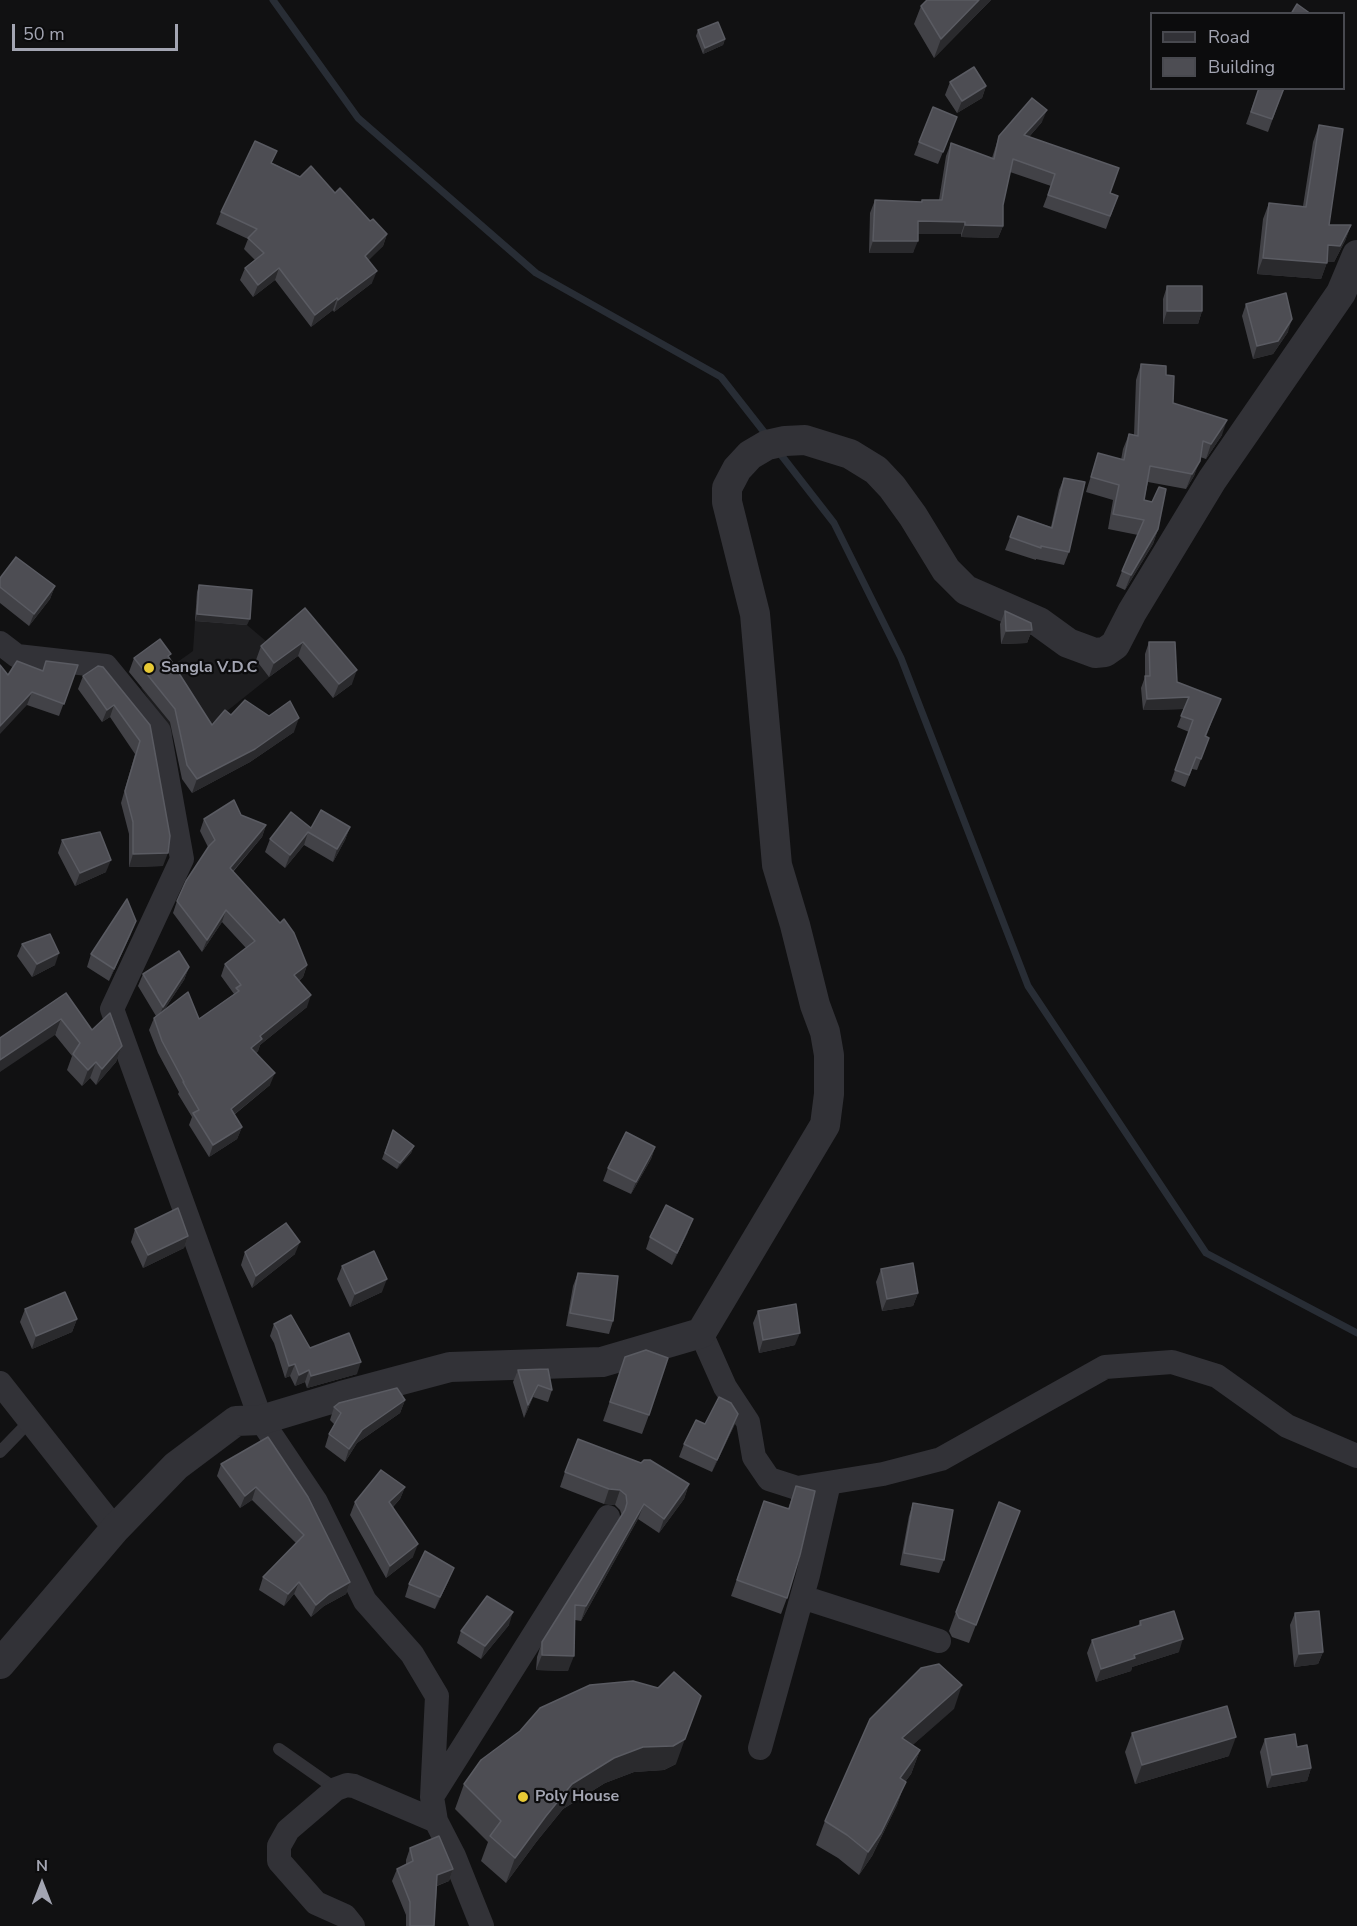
<!DOCTYPE html>
<html>
<head>
<meta charset="utf-8">
<style>
	body { margin:0 }
	#map { position:relative; width:1357px; height:1926px; overflow:hidden; background:#111112; font-family:"Nunito Sans",sans-serif }
	canvas { display:block }
	.legend { position:absolute; left:1150px; top:12px; width:195px; height:78px; box-sizing:border-box; background:#0c0c0d; border:2px solid #48494f; margin:0; padding:8px 10px; list-style:none; font-size:18px; color:#a3a5b2 }
	.legend li { display:flex; align-items:center; gap:12px; height:30px }
	.legend b { width:30px; border:2px solid #48494f }
	.north { position:absolute; left:12px; top:1854px; width:60px; height:60px; -webkit-text-stroke:4px #0c0c0d; paint-order:stroke; rotate:0deg; font-size:16px; font-weight:700; line-height:24px; text-align:center; color:#a3a5b2 }
	.north::after { content:''; display:block; margin:auto; width:21px; height:27px; background:#a3a5b2; clip-path:polygon(50% 0,100% 100%,50% 72%,0 100%) }
	.scale { position:absolute; left:12px; top:24px; width:166px; height:27px; box-sizing:border-box; border:3px solid #a3a5b2; border-top:0; padding-left:8px; font-size:18px; line-height:21px; white-space:nowrap; color:#a3a5b2; -webkit-text-stroke:4px #0c0c0d; paint-order:stroke }
</style>
</head>
<body>
<div id="map">
<canvas width="1357" height="1926"></canvas>
<ul class="legend">
<li><b style="height:8px;background:#323237"></b>Road</li>
<li><b style="height:16px;background:#4d4d53"></b>Building</li>
</ul>
<div class="north">N</div>
<div class="scale">50 m</div>
</div>
<script>
const ctx = document.querySelector('canvas').getContext('2d');
ctx.lineJoin = 'round';
function fillPath(path, color) { ctx.fillStyle = color; ctx.fill(path, 'evenodd'); }
const toPath = rows => new Path2D(rows.map(r => 'M' + r).join(''));
function strokePath(path, color, width, dash) { ctx.strokeStyle = color; ctx.lineWidth = width; ctx.lineCap = dash ? 'butt' : 'round'; ctx.setLineDash(dash || []); ctx.stroke(path); }
function write(font, color, halo, rows, align = 'center') {
  ctx.font = font + ' "Nunito Sans",sans-serif'; ctx.lineWidth = 4.5; ctx.setLineDash([]); ctx.textBaseline = 'middle'; ctx.strokeStyle = halo; ctx.fillStyle = color; for (const [text, x, y, turn = 0] of rows) {
    ctx.save(); ctx.translate(x, y); ctx.rotate((+turn || 0) * Math.PI / 180); ctx.textAlign = isNaN(turn) ? turn : align; if (halo) ctx.strokeText(text, 0, 0); ctx.fillText(text, 0, 0); ctx.restore();
  }
}
const built = toPath([
	[197,592,250,596,247,625,286,658,281,668,202,731,179,746,141,688,193,651]
]);
const stream = toPath([
	[273,0,358,118,536,273,721,377,768,437],
	[778,451,834,523,901,658,1028,986,1206,1253,1357,1333]
]);
const service = toPath([
	[0,1452,30,1421],
	[279,1749,336,1789]
]);
const minor = toPath([
	[0,643,17,656,106,666,159,731,182,859,112,1009,261,1420,316,1502,365,1601,412,1654,437,1696,432,1797,436,1821,454,1856,482,1926],
	[701,1333,725,1387,748,1422,754,1457,769,1479,797,1488,883,1474,941,1459,1105,1367,1172,1362,1217,1376,1287,1426,1357,1456],
	[0,1383,115,1529],
	[802,1597,939,1641],
	[760,1748,808,1575,829,1483],
	[433,1795,608,1517],
	[353,1926,345,1916,316,1903,279,1861,279,1846,288,1830,336,1789,347,1785,354,1786,436,1821]
]);
const tertiary = toPath([
	[0,1664,115,1529,176,1466,236,1421,261,1420,341,1396,450,1367,602,1362,701,1333,825,1125,829,1094,829,1055,825,1032,815,1005,795,925,777,865,755,614,727,502,727,488,737,469,750,455,767,445,785,441,805,440,850,454,876,470,892,487,913,516,946,570,966,590,1039,622,1068,643,1095,653,1105,652,1115,645,1132,612,1212,480,1341,293,1357,255]
]);
const wall = toPath([
	[991,0,934,58,914,24,921,6],
	[698,30,725,39,723,45,703,54,696,36],
	[950,82,986,86,982,98,957,113,945,95],
	[1259,88,1284,88,1268,132,1246,124],
	[1042,122,1029,137,1110,193,1118,196,1106,229,1043,207,1051,186,1010,172,1003,205,1003,226,998,238,961,237,961,234,918,234,913,253,869,253,870,213,875,200,921,202,922,200,939,200,946,156,951,143,992,158,999,136],
	[1319,125,1329,225,1351,225,1345,241,1334,262,1327,262,1321,279,1257,274,1263,219,1269,203,1303,206,1313,142],
	[952,130,938,164,914,155,919,142],
	[272,163,335,193,387,234,383,246,368,260,372,283,334,312,333,310,311,327,275,280,253,297,240,280,245,268,255,260,244,249,248,239,216,224,221,212],
	[1167,286,1202,311,1198,324,1163,324,1163,299],
	[1246,304,1288,332,1273,354,1253,359,1242,316],
	[1141,364,1166,375,1173,403,1222,435,1206,459,1200,457,1194,476,1186,489,1148,482,1144,500,1158,529,1153,544,1125,590,1116,586,1122,571,1138,535,1108,529,1113,500,1086,492,1098,453,1121,460,1123,449,1129,434,1134,435,1136,380],
	[1064,478,1069,552,1064,565,1036,559,1036,560,1005,550,1018,516,1051,527,1059,490],
	[0,578,55,586,50,599,29,626,0,603],
	[199,585,247,625,195,621,197,592],
	[305,608,352,684,333,698,298,656,269,677,256,660,261,646],
	[1005,611,1032,630,1027,643,1001,644,1000,624],
	[1149,642,1177,682,1216,710,1206,737,1209,738,1197,770,1192,769,1185,787,1171,781,1189,732,1177,727,1184,709,1143,710,1141,688,1145,677,1145,654],
	[134,658,169,659,212,725,231,715,294,732,250,762,192,793,182,779,170,722,129,672],
	[78,665,59,716,27,705,8,675,43,671],
	[83,676,150,725,163,866,129,867,129,834,121,803,135,754,110,717,102,722,78,689],
	[241,815,266,825,262,837,233,872,307,965,303,977,299,981,307,1007,260,1045,258,1051,256,1053,270,1085,234,1115,242,1127,237,1139,209,1157,189,1125,192,1117,178,1094,179,1092,158,1053,149,1030,154,1018,156,1016,138,986,143,974,189,967,184,980,164,1010,199,1019,234,994,221,976,225,964,246,948,222,922,202,952,173,913,177,901,208,847,200,831,204,819],
	[350,827,345,840,333,862,304,845,285,868,265,852,270,839,311,828],
	[62,840,106,872,75,886,58,853],
	[131,934,109,981,87,967,91,954],
	[22,944,55,965,32,977,17,956],
	[66,993,92,1030,122,1046,116,1062,96,1085,90,1078,82,1086,67,1070,72,1056,55,1035],
	[393,1130,414,1146,411,1153,397,1169,382,1159],
	[655,1147,651,1159,631,1194,603,1181,608,1168],
	[135,1229,188,1236,184,1248,143,1268,131,1242],
	[688,1232,672,1265,646,1249,650,1237],
	[245,1252,295,1254,252,1288,241,1265],
	[342,1266,382,1292,350,1307,337,1279],
	[881,1269,918,1293,913,1306,882,1311,876,1282],
	[578,1273,613,1321,609,1334,566,1326,573,1286],
	[25,1309,77,1319,72,1332,32,1349,20,1322],
	[758,1311,795,1345,759,1353,753,1323],
	[274,1324,310,1348,357,1374,307,1388,305,1382,295,1386,290,1376,285,1378,274,1343,270,1336],
	[625,1357,649,1415,642,1434,603,1421],
	[518,1370,552,1390,548,1402,533,1397,524,1418,513,1382],
	[405,1400,400,1413,357,1443,345,1462,325,1447,329,1434,335,1425,330,1420,334,1407],
	[738,1414,734,1426,712,1472,679,1457,684,1444,705,1424],
	[268,1437,350,1582,346,1594,324,1606,311,1617,294,1594,284,1606,259,1590,263,1577,296,1543,252,1500,240,1508,217,1476,221,1464],
	[565,1472,689,1484,684,1499,659,1533,638,1519,581,1621,575,1620,568,1671,536,1670,537,1657,542,1642,622,1516,620,1510,615,1505,604,1504,560,1487],
	[796,1486,787,1598,781,1614,731,1596,758,1518,788,1509],
	[405,1487,400,1499,393,1507,413,1557,386,1578,350,1515,355,1502],
	[913,1503,944,1560,939,1573,900,1565,909,1516],
	[1020,1511,969,1643,952,1637,949,1631,956,1612],
	[449,1580,435,1609,405,1597,409,1584],
	[1295,1613,1323,1652,1318,1664,1294,1667,1290,1625],
	[1140,1621,1179,1652,1132,1667,1131,1671,1096,1682,1087,1653,1092,1640,1138,1626],
	[509,1625,481,1659,457,1643,461,1631],
	[954,1709,912,1745,920,1750,911,1774,905,1782,897,1805,872,1856,859,1875,838,1858,816,1845,825,1821],
	[1132,1733,1229,1756,1135,1784,1125,1752],
	[1265,1739,1297,1747,1311,1768,1307,1781,1267,1788,1260,1752],
	[676,1764,664,1770,634,1772,605,1783,563,1809,537,1841,506,1883,481,1861,488,1842,455,1809,464,1784],
	[410,1848,453,1869,449,1881,437,1886,434,1926,406,1926,406,1915,392,1881,397,1869,406,1864,406,1860]
]);
const shadedWall = toPath([
	[979,0,991,0,934,58,941,39],
	[725,39,723,45,703,54,705,48],
	[986,86,982,98,957,113,962,101],
	[1047,110,1042,122,1020,147,1024,135],
	[918,221,965,222,961,234,914,234],
	[965,225,1003,226,998,238,961,237],
	[1351,225,1345,241,1334,262,1322,262,1328,245],
	[387,234,383,246,361,268,365,256],
	[873,241,918,241,913,253,869,253],
	[1263,258,1327,263,1321,279,1257,274],
	[279,268,275,280,253,297,258,285],
	[377,271,372,283,334,312,338,300],
	[337,298,333,310,311,327,315,315],
	[1167,311,1202,311,1198,324,1163,324],
	[1292,319,1288,332,1273,354,1253,359,1257,346],
	[1227,420,1222,435,1206,459,1211,444],
	[1200,461,1194,476,1186,489,1192,474],
	[1158,529,1153,544,1125,590,1131,575],
	[55,586,50,599,29,626,34,614],
	[197,614,250,619,247,625,195,621],
	[1032,630,1027,643,1001,644,1006,631],
	[303,642,298,656,269,677,274,663],
	[357,670,352,684,333,698,339,684],
	[32,692,27,705,0,734,0,726],
	[1189,697,1185,709,1143,710,1147,699],
	[114,705,110,717,102,722,107,710],
	[299,718,294,732,250,762,192,793,197,779],
	[266,825,262,837,225,880,230,868],
	[350,827,345,840,333,862,337,849],
	[308,832,304,845,285,868,290,855],
	[168,853,163,866,129,867,133,854],
	[111,860,106,872,75,886,80,873],
	[226,910,222,922,202,952,207,940],
	[136,921,131,934,109,981,114,969],
	[59,953,55,965,32,977,37,964],
	[307,965,303,977,290,987,294,975],
	[189,967,184,980,158,1019,163,1007],
	[311,995,307,1007,260,1045,258,1051,247,1060,251,1048,260,1036],
	[61,1019,55,1035,0,1072,0,1060],
	[122,1046,116,1062,96,1085,102,1069],
	[96,1062,90,1078,82,1086,88,1070],
	[275,1073,270,1085,226,1121,231,1109],
	[242,1127,237,1139,209,1157,213,1145],
	[414,1146,411,1153,397,1169,400,1163],
	[655,1147,651,1159,631,1194,636,1182],
	[693,1219,688,1232,672,1265,677,1253],
	[188,1236,184,1248,143,1268,148,1255],
	[300,1242,295,1254,252,1288,256,1276],
	[387,1279,382,1292,350,1307,355,1294],
	[918,1293,913,1306,882,1311,887,1299],
	[77,1319,72,1332,32,1349,36,1336],
	[800,1333,795,1345,759,1353,763,1340],
	[361,1362,357,1374,307,1388,311,1376],
	[295,1364,290,1376,285,1378,289,1366],
	[309,1370,305,1382,295,1386,299,1375],
	[538,1385,533,1397,524,1418,528,1405],
	[405,1400,400,1413,357,1443,345,1462,349,1449,362,1430],
	[738,1414,734,1426,712,1472,717,1460],
	[689,1484,684,1499,659,1533,664,1519],
	[256,1487,252,1500,240,1508,245,1496],
	[405,1487,400,1499,385,1515,389,1502],
	[609,1489,620,1490,615,1505,604,1504],
	[644,1504,638,1519,581,1621,586,1606],
	[418,1544,413,1557,386,1578,390,1566],
	[454,1568,449,1580,435,1609,440,1597],
	[299,1582,294,1594,284,1606,288,1594],
	[350,1582,346,1594,324,1606,311,1617,316,1605,329,1594],
	[513,1612,509,1625,481,1659,485,1646],
	[1183,1639,1179,1652,1132,1667,1131,1671,1096,1682,1101,1669,1134,1655],
	[1323,1652,1318,1664,1294,1667,1299,1654],
	[542,1655,574,1656,568,1671,536,1670],
	[962,1685,954,1709,893,1762,902,1738],
	[1236,1737,1229,1756,1135,1784,1142,1765],
	[685,1739,676,1764,664,1770,634,1772,605,1783,563,1809,537,1841,506,1883,515,1858,546,1816,572,1784,614,1758,643,1747],
	[920,1750,911,1774,905,1782,897,1805,872,1856,859,1875,868,1852,900,1778],
	[1311,1768,1307,1781,1267,1788,1272,1775],
	[453,1869,449,1881,433,1887,437,1875]
]);
const building = toPath([
	[927,0,979,0,941,39,921,6,927,0],
	[1297,4,1311,14,1291,14,1297,4],
	[718,22,725,39,705,48,698,30,718,22],
	[974,67,986,86,962,101,950,82,974,67],
	[1259,88,1284,88,1272,119,1251,112,1259,88],
	[1032,98,1047,110,1024,135,1119,168,1110,193,1118,196,1110,216,1048,195,1055,174,1013,159,1003,205,1003,226,965,225,965,222,918,221,918,241,873,241,875,200,922,202,922,200,942,200,951,143,994,159,999,136,1032,98],
	[933,107,957,117,943,152,919,142,933,107],
	[1319,125,1343,129,1329,225,1351,225,1340,246,1328,245,1327,263,1263,258,1269,203,1306,207,1319,125],
	[255,141,277,151,271,163,300,177,311,166,335,193,340,188,370,221,373,219,387,234,365,256,377,271,338,300,337,298,315,315,279,268,258,285,245,268,264,253,248,238,257,229,221,212,255,141],
	[1167,286,1202,286,1202,311,1167,311,1167,286],
	[1286,293,1292,319,1278,341,1257,346,1246,304,1286,293],
	[1141,364,1166,366,1166,375,1174,376,1173,403,1227,420,1211,444,1203,441,1200,461,1192,474,1150,466,1144,500,1152,502,1159,487,1166,489,1158,529,1131,575,1122,571,1144,520,1113,514,1119,485,1091,477,1098,453,1124,460,1129,434,1138,436,1141,364],
	[1064,478,1085,482,1069,552,1041,546,1041,548,1010,537,1018,516,1052,528,1064,478],
	[16,557,55,586,34,614,0,587,0,578,16,557],
	[199,585,252,590,250,619,197,614,199,585],
	[305,608,357,670,339,684,303,642,274,663,261,646,305,608],
	[1005,611,1031,623,1032,630,1006,631,1005,611],
	[160,639,171,654,168,656,212,725,225,710,231,715,245,700,269,716,290,701,299,718,255,749,197,779,187,765,175,709,134,658,160,639],
	[1149,642,1175,642,1177,682,1221,699,1205,736,1209,738,1201,759,1196,757,1189,775,1175,770,1193,720,1181,716,1189,697,1147,699,1145,676,1150,676,1149,642],
	[17,661,43,671,46,661,78,665,64,704,32,692,0,726,0,665,8,675,17,661],
	[98,666,103,667,150,725,170,836,168,853,133,854,133,822,125,791,140,741,114,705,107,710,83,676,98,666],
	[234,800,241,815,266,825,230,868,280,923,284,919,294,933,307,965,294,975,311,995,260,1036,262,1039,251,1048,275,1073,231,1109,242,1127,213,1145,193,1113,199,1110,183,1082,184,1082,162,1041,154,1018,188,992,199,1019,239,991,236,988,241,985,225,964,255,941,226,910,207,940,177,901,186,881,209,846,215,840,204,819,234,800],
	[321,810,350,827,337,849,308,832,290,855,270,839,291,812,311,828,321,810],
	[100,832,111,860,80,873,62,840,100,832],
	[127,899,136,921,114,969,91,954,127,899],
	[50,934,59,953,37,964,22,944,50,934],
	[179,951,189,967,163,1007,143,974,179,951],
	[66,993,92,1030,110,1013,122,1046,102,1069,96,1062,88,1070,73,1054,80,1043,61,1019,0,1060,0,1038,66,993],
	[393,1130,414,1146,400,1163,385,1153,393,1130],
	[626,1132,655,1147,636,1182,608,1168,626,1132],
	[666,1205,693,1219,677,1253,650,1237,666,1205],
	[178,1208,188,1236,148,1255,135,1229,178,1208],
	[286,1223,300,1242,256,1276,245,1252,286,1223],
	[374,1251,387,1279,355,1294,342,1266,374,1251],
	[913,1263,918,1293,887,1299,881,1269,913,1263],
	[578,1273,618,1276,613,1321,570,1313,578,1273],
	[65,1292,77,1319,36,1336,25,1309,65,1292],
	[796,1304,800,1333,763,1340,758,1311,796,1304],
	[291,1315,310,1348,349,1333,361,1362,311,1376,309,1370,299,1375,295,1364,289,1366,278,1331,274,1324,291,1315],
	[646,1350,668,1358,649,1415,610,1402,625,1357,646,1350],
	[548,1369,552,1390,538,1385,528,1405,518,1370,548,1369],
	[397,1388,405,1400,362,1430,349,1449,329,1434,341,1413,334,1407,339,1403,397,1388],
	[719,1397,731,1403,738,1414,717,1460,684,1444,696,1420,705,1424,719,1397],
	[268,1437,308,1497,350,1582,329,1594,316,1605,299,1582,288,1594,263,1577,304,1535,256,1487,245,1496,221,1464,268,1437],
	[578,1439,641,1463,644,1460,650,1460,689,1484,664,1519,644,1504,586,1606,575,1605,574,1656,542,1655,542,1642,625,1510,627,1503,626,1495,620,1490,609,1489,565,1472,578,1439],
	[381,1470,405,1487,389,1502,418,1544,390,1566,355,1502,381,1470],
	[796,1486,815,1491,800,1555,787,1598,737,1580,764,1501,789,1509,796,1486],
	[999,1502,1020,1511,976,1625,959,1618,956,1612,999,1502],
	[913,1503,953,1510,944,1560,904,1553,913,1503],
	[425,1551,454,1568,440,1597,409,1584,425,1551],
	[487,1596,513,1612,485,1646,461,1631,487,1596],
	[1174,1611,1183,1639,1134,1655,1135,1658,1101,1669,1092,1640,1141,1625,1140,1621,1174,1611],
	[1319,1611,1323,1652,1299,1654,1295,1613,1319,1611],
	[939,1664,962,1685,902,1738,920,1750,900,1778,906,1782,881,1833,868,1852,847,1835,825,1821,870,1719,921,1668,939,1664],
	[674,1672,701,1696,685,1739,673,1746,643,1747,614,1758,572,1784,546,1816,515,1858,490,1836,501,1821,464,1784,481,1760,520,1731,540,1708,590,1685,633,1681,658,1688,674,1672],
	[1227,1706,1236,1737,1142,1765,1132,1733,1227,1706],
	[1295,1734,1297,1747,1307,1745,1311,1768,1272,1775,1265,1739,1295,1734],
	[439,1836,453,1869,437,1875,434,1926,410,1926,410,1902,397,1869,413,1861,410,1848,439,1836]
]);
const markers = [
	[149,668,6,"#e7c935"],
	[523,1797,6,"#e7c935"]
];
const poiNames = [
	["Sangla V.D.C",161,668],
	["Poly House",535,1797]
];
fillPath(built, '#1d1d1f');
strokePath(stream, '#282d35', 7);
strokePath(service, '#323237', 12);
strokePath(minor, '#323237', 24);
strokePath(tertiary, '#323237', 30);
fillPath(wall, '#424247');
fillPath(shadedWall, '#2a2a2d');
fillPath(building, '#4d4d53');
strokePath(building, '#5a5b62', 1.5);
for (const [x, y, r, color] of markers) { const dot = new Path2D(); dot.arc(x, y, r, 0, 2 * Math.PI); ctx.fillStyle = color; ctx.fill(dot); strokePath(dot, '#0c0c0d', 2); }
write('bold 16px', '#a3a5b2', '#0c0c0d', poiNames, 'left');
</script>
</body>
</html>
